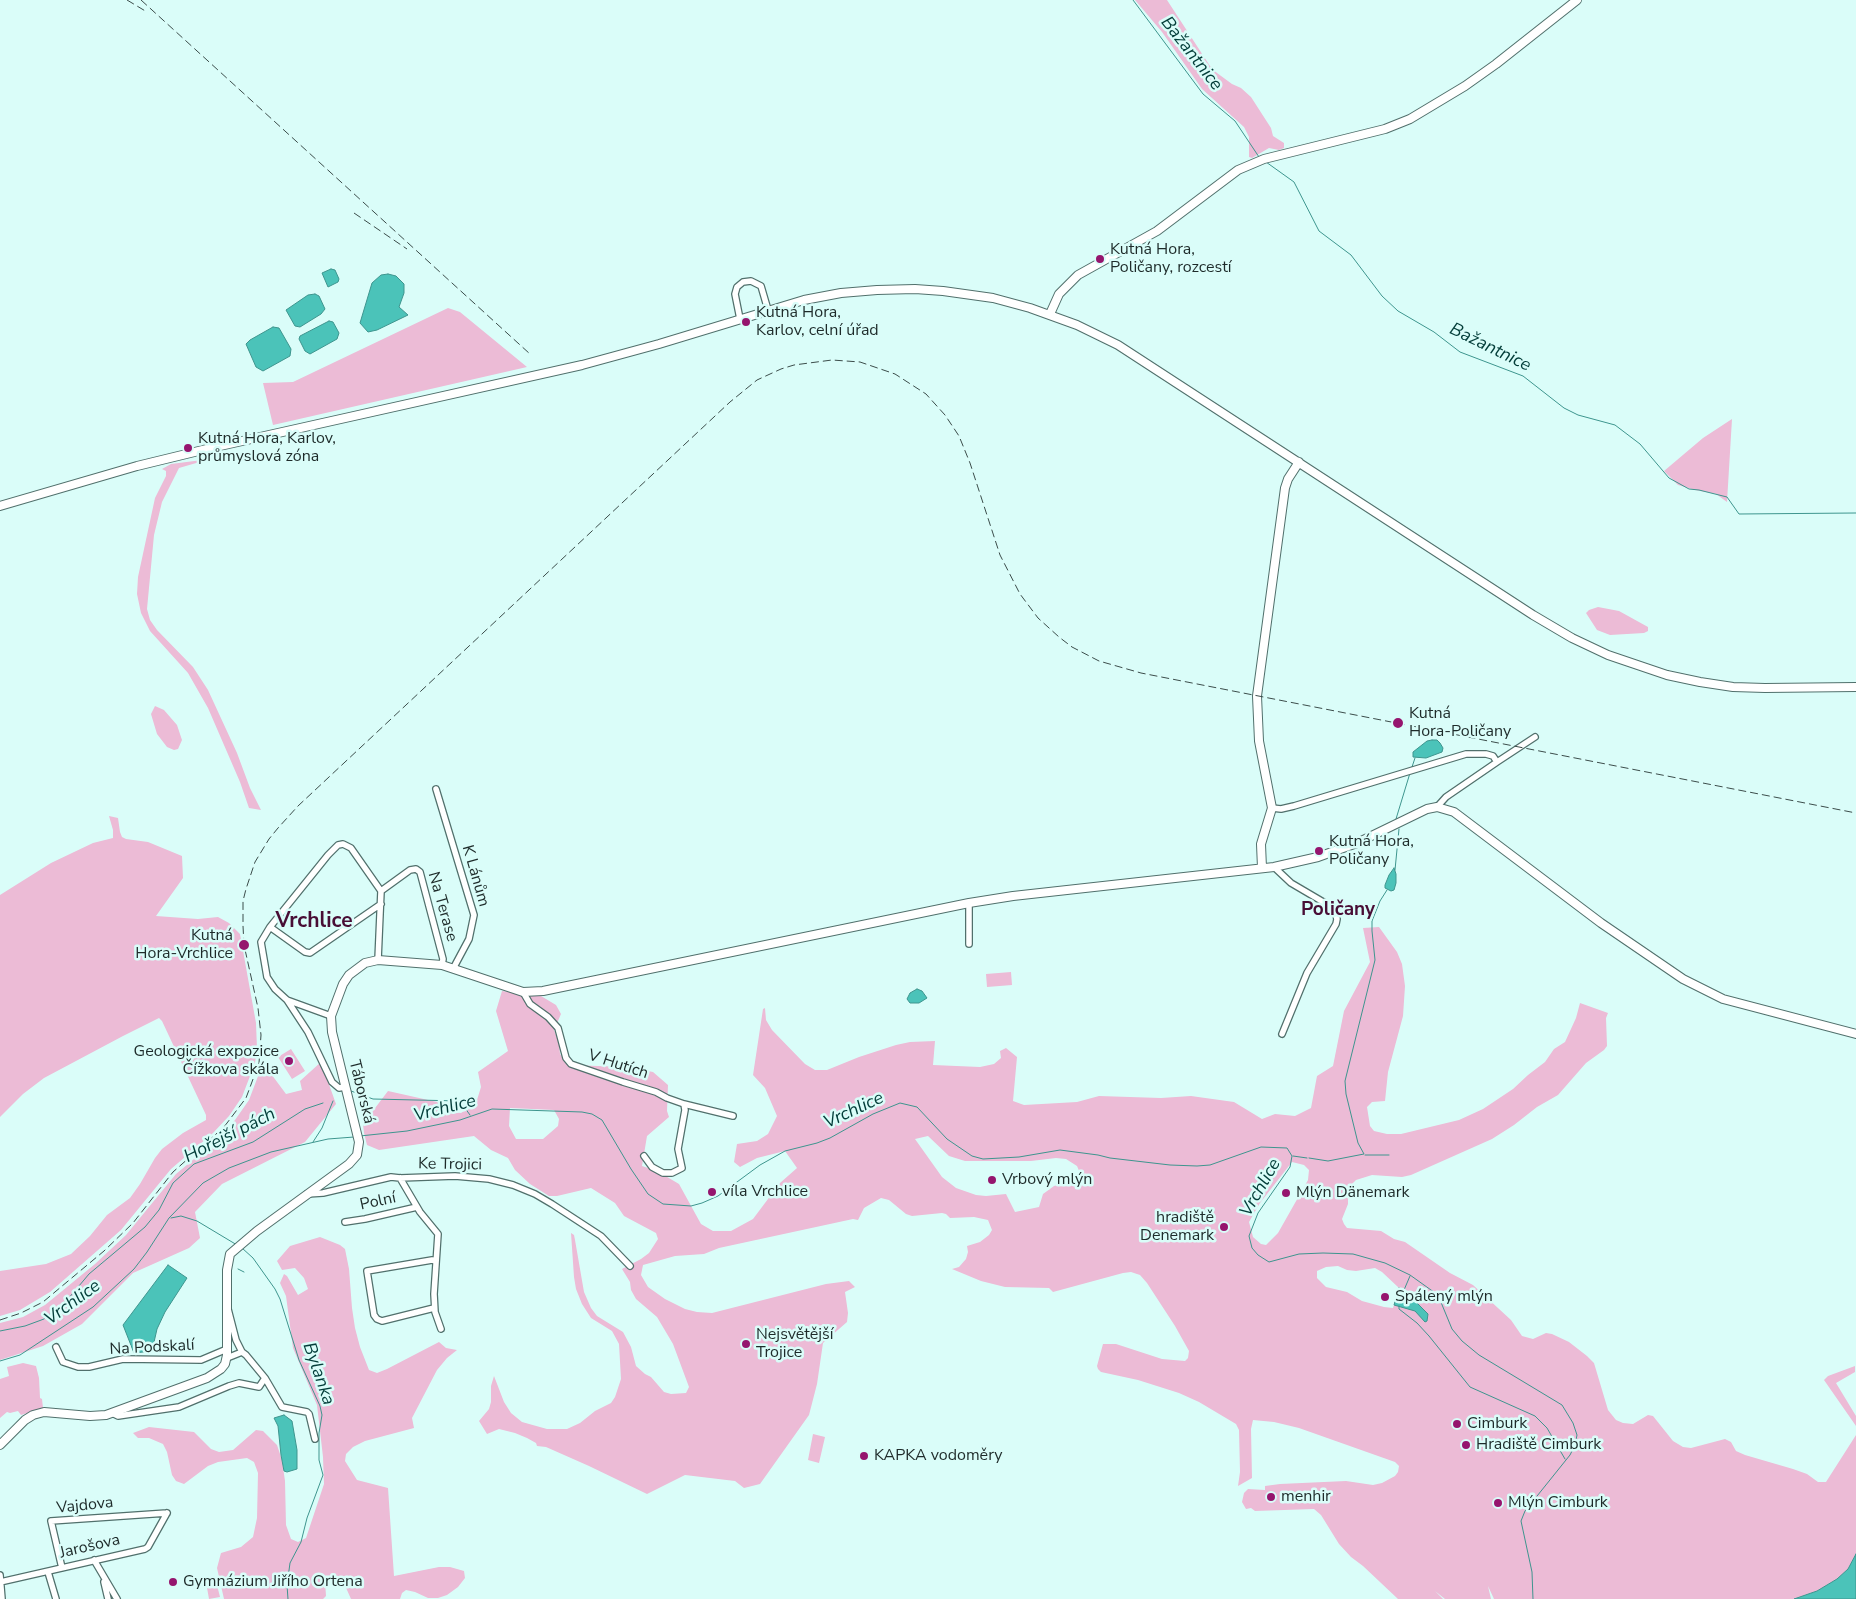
<!DOCTYPE html>
<html>
<head>
<meta charset="utf-8">
<style>
	body { margin:0 }
	canvas { display:block; background:#dafdf9 }
</style>
</head>
<body>
<canvas width="1856" height="1599"></canvas>
<script>
const ctx = document.querySelector('canvas').getContext('2d');
ctx.lineJoin = 'round';
function fillPath(path, color) { ctx.fillStyle = color; ctx.fill(path, 'evenodd'); }
const toPath = rows => new Path2D(rows.map(r => 'M' + r).join(''));
function strokePath(path, color, width, dash) { ctx.strokeStyle = color; ctx.lineWidth = width; ctx.lineCap = dash ? 'butt' : 'round'; ctx.setLineDash(dash || []); ctx.stroke(path); }
function write(font, color, halo, rows, align = 'center') {
  ctx.font = font + ' "Nunito Sans",sans-serif'; ctx.lineWidth = 5; ctx.setLineDash([]); ctx.textBaseline = 'middle'; ctx.strokeStyle = halo; ctx.fillStyle = color; for (const [text, x, y, turn = 0] of rows) {
    ctx.save(); ctx.translate(x, y); ctx.rotate((+turn || 0) * Math.PI / 180); ctx.textAlign = isNaN(turn) ? turn : align; if (halo) ctx.strokeText(text, 0, 0); ctx.fillText(text, 0, 0); ctx.restore();
  }
}
const green = toPath([
	[1135,0,1167,0,1210,66,1217,73,1232,84,1241,88,1251,97,1271,128,1273,136,1284,143,1284,148,1279,150,1269,148,1252,158,1249,157,1249,137,1244,127,1202,89,1162,32],
	[448,308,460,312,527,367,273,425,263,383,293,382],
	[1732,419,1727,502,1716,494,1695,490,1678,485,1664,471,1703,438],
	[210,459,179,468,162,502,154,535,147,609,150,620,157,630,193,667,208,690,237,753,250,788,261,810,249,808,240,782,208,708,188,673,150,631,141,613,137,594,138,577,155,498,166,476,166,471,162,469,171,464],
	[1598,607,1619,611,1648,627,1648,631,1644,633,1610,635,1597,630,1586,613,1589,610],
	[155,706,164,710,177,725,182,740,178,749,174,750,167,747,157,734,151,714],
	[109,816,118,818,120,832,122,837,126,839,148,842,182,856,183,878,156,916,198,919,218,917,229,923,240,934,256,1023,257,1049,255,1063,242,1097,229,1116,213,1133,171,1169,121,1230,50,1292,20,1310,0,1316,0,1271,46,1264,71,1254,90,1236,107,1215,130,1198,140,1184,155,1158,162,1149,183,1133,206,1120,206,1115,162,1021,159,1018,123,1036,44,1078,23,1094,0,1117,0,895,51,863,93,843,113,838,113,830],
	[1379,927,1397,952,1402,964,1405,986,1403,1016,1388,1072,1385,1101,1372,1102,1367,1107,1370,1126,1374,1131,1387,1134,1401,1134,1459,1120,1483,1109,1513,1089,1528,1075,1545,1062,1554,1049,1565,1042,1576,1018,1580,1003,1608,1013,1606,1018,1607,1046,1604,1050,1586,1063,1558,1095,1537,1107,1514,1125,1492,1139,1411,1175,1402,1177,1372,1175,1356,1180,1348,1188,1348,1204,1342,1219,1344,1224,1347,1228,1381,1231,1394,1239,1405,1242,1450,1273,1473,1285,1511,1320,1522,1336,1533,1339,1546,1333,1552,1334,1569,1342,1587,1356,1594,1363,1608,1410,1616,1420,1623,1423,1633,1424,1648,1415,1653,1416,1673,1441,1683,1447,1691,1448,1725,1439,1731,1442,1736,1451,1745,1455,1793,1469,1807,1474,1818,1482,1826,1482,1856,1435,1856,1426,1824,1380,1828,1376,1855,1366,1855,1372,1836,1383,1856,1416,1856,1554,1848,1569,1837,1579,1817,1591,1794,1599,1494,1599,1488,1586,1491,1599,1445,1599,1435,1591,1443,1599,1398,1599,1363,1566,1351,1557,1339,1544,1321,1515,1314,1509,1255,1511,1251,1508,1246,1509,1242,1502,1244,1493,1248,1489,1265,1490,1265,1486,1280,1484,1346,1481,1373,1485,1382,1483,1395,1476,1398,1472,1399,1466,1395,1462,1299,1428,1274,1422,1253,1420,1251,1429,1252,1478,1238,1486,1240,1472,1239,1430,1236,1424,1199,1402,1179,1393,1138,1380,1101,1372,1098,1369,1097,1366,1103,1344,1116,1344,1162,1359,1185,1361,1188,1358,1189,1351,1175,1326,1147,1283,1140,1275,1131,1272,1123,1273,1053,1292,1049,1288,1005,1287,981,1281,952,1269,959,1267,966,1259,968,1252,967,1246,980,1242,989,1235,992,1230,988,1220,974,1217,950,1218,946,1214,942,1213,912,1216,906,1214,889,1200,881,1198,864,1208,858,1220,853,1219,719,1248,704,1254,675,1256,643,1265,641,1275,648,1287,665,1299,685,1309,697,1312,712,1313,826,1284,849,1281,855,1287,845,1292,848,1313,847,1322,823,1343,817,1384,809,1415,760,1484,744,1488,735,1481,685,1475,647,1494,589,1466,546,1447,537,1446,536,1443,527,1438,515,1433,499,1429,487,1434,479,1421,489,1409,491,1402,491,1386,494,1376,504,1402,511,1413,522,1422,547,1429,567,1429,580,1423,595,1411,611,1403,615,1397,621,1379,619,1344,612,1331,591,1318,582,1304,576,1289,574,1277,571,1233,574,1235,575,1240,584,1292,591,1308,597,1316,623,1332,631,1347,636,1366,645,1374,651,1377,664,1392,671,1394,686,1393,689,1387,673,1344,657,1317,636,1299,631,1290,630,1282,622,1269,641,1259,649,1253,658,1239,656,1233,624,1216,615,1203,591,1188,557,1196,549,1196,530,1184,515,1170,508,1158,491,1150,474,1136,379,1150,367,1145,364,1133,363,1124,388,1091,446,1104,453,1112,461,1113,470,1107,477,1100,481,1087,478,1072,508,1051,496,1011,502,991,541,996,556,1005,561,1014,554,1030,559,1043,560,1054,568,1065,628,1067,653,1072,668,1085,667,1111,669,1117,647,1136,642,1166,657,1171,679,1184,701,1224,713,1231,731,1231,753,1219,780,1183,797,1168,785,1151,757,1158,740,1167,734,1162,737,1144,757,1141,768,1134,777,1116,765,1088,753,1075,763,1009,765,1008,766,1020,772,1030,805,1064,815,1070,827,1070,859,1057,896,1045,910,1042,935,1041,933,1065,980,1067,994,1064,1001,1058,1000,1051,1006,1048,1017,1057,1013,1101,1024,1105,1077,1102,1099,1096,1161,1098,1191,1096,1234,1102,1262,1119,1275,1114,1295,1116,1311,1108,1317,1076,1333,1066,1344,1011,1370,962,1363,928],
	[510,1108,554,1110,559,1119,558,1126,543,1139,516,1139,509,1126],
	[928,1136,949,1156,965,1161,1031,1161,1056,1158,1066,1159,1077,1166,1080,1173,1076,1180,1054,1186,1043,1194,1039,1207,1015,1212,1006,1194,986,1196,976,1195,956,1188,942,1177,915,1139],
	[1292,1162,1304,1165,1309,1170,1308,1180,1278,1233,1266,1245,1261,1244,1253,1237,1249,1222,1260,1203],
	[1338,1266,1347,1270,1356,1271,1375,1268,1382,1272,1399,1288,1393,1308,1384,1307,1362,1301,1347,1292,1326,1287,1317,1278,1317,1271,1326,1267],
	[1011,972,1012,985,987,987,986,974],
	[291,1049,305,1071,292,1079,278,1057],
	[321,1062,336,1104,305,1142,222,1184,195,1212,200,1238,189,1248,133,1273,82,1324,43,1346,0,1360,0,1323,23,1317,45,1305,95,1264,126,1235,176,1174,218,1139,235,1120,249,1100,263,1063,286,1094,302,1090,300,1081],
	[320,1237,340,1245,345,1249,349,1269,352,1308,355,1328,360,1347,369,1370,377,1373,387,1369,439,1342,446,1348,457,1350,447,1358,437,1370,412,1418,414,1428,365,1441,353,1447,346,1454,345,1461,357,1480,388,1488,394,1576,439,1567,450,1567,464,1571,465,1578,458,1587,447,1595,438,1598,428,1598,415,1592,406,1590,402,1593,400,1599,351,1599,343,1581,334,1578,325,1581,326,1596,323,1599,224,1599,217,1568,221,1553,241,1547,253,1537,257,1518,258,1473,254,1462,247,1458,218,1462,208,1466,184,1484,176,1481,172,1475,167,1452,163,1444,149,1438,138,1438,133,1433,149,1427,194,1432,211,1449,219,1452,233,1450,256,1430,263,1431,277,1445,282,1460,285,1481,286,1525,291,1539,298,1542,306,1538,324,1484,323,1457,317,1405,293,1348,286,1296,280,1283,284,1274,287,1276,298,1295,308,1289,304,1278,295,1268,282,1270,277,1261,290,1246],
	[23,1363,36,1366,39,1378,40,1398,42,1399,43,1408,21,1415,18,1411,10,1413,7,1412,0,1418,0,1379,9,1376,7,1367],
	[813,1434,825,1437,819,1463,808,1460],
	[216,1581,220,1597,209,1599,206,1582]
]);
const water = toPath([
	[331,269,335,270,339,279,338,282,328,287,322,273,331,269],
	[388,274,396,276,404,284,404,293,399,307,408,315,377,330,368,332,360,323,372,283,381,275,388,274],
	[315,294,319,296,325,309,321,314,300,327,295,326,286,310,308,295,315,294],
	[329,321,333,322,339,333,337,339,310,354,305,351,299,339,300,336,329,321],
	[273,327,279,328,291,349,290,356,263,371,256,367,246,344,250,340,273,327],
	[1432,740,1437,740,1440,743,1443,748,1442,752,1426,758,1413,757,1413,752,1427,741,1432,740],
	[1394,868,1396,874,1396,883,1394,890,1391,891,1385,888,1385,885,1389,875,1394,868],
	[917,989,922,991,927,998,919,1003,910,1003,907,999,910,993,917,989],
	[168,1265,187,1278,165,1312,157,1329,152,1351,134,1353,123,1325,168,1265],
	[1399,1288,1410,1296,1428,1314,1427,1321,1425,1322,1415,1311,1394,1305,1399,1288],
	[284,1415,292,1421,297,1450,297,1469,287,1472,284,1471,281,1455,278,1426,274,1418,284,1415],
	[1856,1554,1856,1599,1794,1599,1817,1591,1837,1579,1848,1569,1856,1554]
]);
const stream = toPath([
	[1133,0,1203,94,1235,121,1259,157],
	[1266,162,1294,182,1319,231,1351,255,1382,296,1398,311,1434,332,1460,352,1523,376,1564,408,1578,415,1615,425,1640,444,1669,478,1689,489,1699,490,1727,497,1739,514,1856,513],
	[1412,767,1415,758],
	[1396,819,1410,773],
	[1395,870,1399,829],
	[351,1091,373,1099,460,1101,470,1115],
	[360,1136,407,1131,460,1120,492,1109,582,1112,592,1114,602,1120,631,1169,648,1194,663,1204,691,1206,702,1203,718,1196,760,1165,785,1151,817,1143,830,1138,873,1114,900,1103,917,1107,947,1139,972,1156,983,1159,1019,1157,1060,1150,1098,1155,1110,1158,1170,1165,1197,1166,1210,1165,1261,1147,1287,1148,1292,1156,1290,1167,1258,1213,1249,1236,1252,1248,1258,1255,1269,1262,1299,1254,1323,1253,1353,1254,1385,1263,1410,1275,1438,1295,1452,1329,1462,1341,1479,1355,1562,1405,1573,1423,1577,1435,1575,1445,1570,1455,1525,1511,1521,1521,1532,1572,1533,1599],
	[313,1142,322,1128,333,1101],
	[1365,1155,1389,1155],
	[1293,1156,1307,1158],
	[1309,1158,1328,1161,1364,1154,1358,1143,1346,1094,1345,1081,1375,960,1372,931,1372,921,1380,901,1387,890],
	[171,1218,181,1216,197,1221,237,1245],
	[242,1248,253,1258,275,1289,280,1299,299,1360,320,1406,322,1415,319,1433,319,1460,323,1475,307,1518,301,1542,290,1563,287,1585,288,1599],
	[238,1269,244,1272],
	[1404,1290,1410,1276],
	[1399,1306,1399,1309,1417,1323,1429,1336,1470,1387,1535,1416,1547,1428,1565,1459],
	[0,1331,25,1326,44,1319,68,1299,89,1274,145,1227,159,1210,173,1183,194,1164,253,1142,305,1109,323,1103],
	[0,1361,20,1355,93,1307,134,1269,147,1252,169,1218,203,1183,229,1168,271,1152,328,1139,354,1137]
]);
const street = toPath([
	[740,319,735,294,737,287,743,282,751,281,761,286,768,310],
	[1497,762,1535,737],
	[436,789,474,915,469,939,454,967],
	[1272,808,1281,809,1294,806,1466,754,1486,754,1493,756,1497,762,1446,797,1437,807],
	[1274,867,1291,883,1325,903,1335,912,1337,919,1336,924,1307,973,1282,1034],
	[381,891,410,870,416,869,420,872,443,959,442,965],
	[270,927,305,952,310,953,381,904],
	[969,944,969,903],
	[523,992,530,1004,548,1017,558,1028,566,1058,571,1064,623,1082,656,1092,667,1098,684,1104,685,1110,678,1149,682,1168,672,1173,663,1173,652,1167,644,1156],
	[287,1000,308,1032,332,1082,339,1088,345,1087],
	[331,1016,287,1000,275,989,267,977,261,942,270,927,328,855,338,845,343,844,351,848,381,891,378,960],
	[684,1104,733,1116],
	[400,1178,420,1212,438,1234,434,1294,435,1312,441,1329],
	[307,1194,323,1193,391,1177,400,1178,455,1176,489,1179,513,1185,535,1194,552,1204,601,1236,630,1266],
	[345,1222,365,1219,417,1207],
	[434,1308,382,1321,377,1319,374,1315,367,1271,432,1260,436,1261],
	[228,1309,236,1340,242,1352],
	[56,1347,63,1362,78,1367,89,1367,123,1359,201,1360,227,1349],
	[227,1358,242,1352,246,1355,265,1378,282,1407,307,1412,309,1414,315,1439],
	[112,1413,118,1416,179,1407,229,1386,239,1383,259,1387,265,1378],
	[94,1560,117,1599],
	[62,1568,51,1521,167,1513],
	[48,1572,56,1599],
	[0,1575,2,1599],
	[0,1582,145,1549,148,1547,167,1513],
	[104,1582,108,1599]
]);
const secondary = toPath([
	[1050,314,1059,294,1078,275,1157,231,1238,170,1264,159,1385,129,1410,119,1465,86,1496,64,1577,0],
	[0,506,137,466,211,448,582,365,659,344,804,300,841,293,877,290,915,289,943,291,993,298,1030,308,1077,325,1118,345,1533,615,1572,638,1608,655,1667,675,1700,682,1733,687,1765,688,1856,687],
	[1262,868,1261,844,1272,808,1259,741,1257,696,1285,488,1288,479,1299,462],
	[0,1445,25,1420,33,1415,44,1412,90,1416,106,1415,207,1378,221,1369,225,1364,227,1355,227,1270,230,1254,257,1231,349,1164,357,1155,359,1142,332,1032,331,1016,343,984,349,975,365,963,378,960,442,965,523,992,543,991,969,903,1013,896,1274,867,1318,857,1357,843,1427,809,1437,807,1454,812,1601,923,1683,979,1723,999,1856,1034]
]);
const rail = toPath([
	[127,0,147,12],
	[141,0,530,354],
	[354,213,407,249],
	[0,1320,21,1313,43,1302,104,1251,133,1223,173,1172,224,1127,246,1098,259,1063,261,1035,258,1008,244,945,243,926,243,901,246,889,255,862,269,839,278,828,298,806,730,402,757,380,781,369,794,365,832,360,860,362,895,374,926,394,945,415,959,436,970,463,1000,555,1020,594,1038,618,1059,637,1072,647,1099,661,1141,673,1856,813]
]);
const markers = [
	[1100,259,5,"#95156e"],
	[746,322,5,"#95156e"],
	[188,448,5,"#95156e"],
	[1398,723,6,"#95156e"],
	[1319,851,5,"#95156e"],
	[244,945,6,"#95156e"],
	[289,1061,5,"#95156e"],
	[992,1180,5,"#95156e"],
	[712,1192,5,"#95156e"],
	[1286,1193,5,"#95156e"],
	[1224,1227,5,"#95156e"],
	[1385,1297,5,"#95156e"],
	[746,1344,5,"#95156e"],
	[1457,1424,5,"#95156e"],
	[1466,1445,5,"#95156e"],
	[864,1456,5,"#95156e"],
	[1271,1497,5,"#95156e"],
	[1498,1503,5,"#95156e"],
	[173,1582,5,"#95156e"]
];
const poiNames = [
	["Kutná Hora,",1110,250],
	["Poličany, rozcestí",1110,268],
	["Kutná Hora,",756,313],
	["Karlov, celní úřad",756,331],
	["Kutná Hora, Karlov,",198,439],
	["průmyslová zóna",198,457],
	["Kutná",1409,714],
	["Hora-Poličany",1409,732],
	["Kutná Hora,",1329,842],
	["Poličany",1329,860],
	["Kutná",233,936,"right"],
	["Hora-Vrchlice",233,954,"right"],
	["Geologická expozice",279,1052,"right"],
	["Čížkova skála",279,1070,"right"],
	["Vrbový mlýn",1002,1180],
	["víla Vrchlice",722,1192],
	["Mlýn Dänemark",1296,1193],
	["hradiště",1214,1218,"right"],
	["Denemark",1214,1236,"right"],
	["Spálený mlýn",1395,1297],
	["Nejsvětější",756,1335],
	["Trojice",756,1353],
	["Cimburk",1467,1424],
	["Hradiště Cimburk",1476,1445],
	["KAPKA vodoměry",874,1456],
	["menhir",1281,1497],
	["Mlýn Cimburk",1508,1503],
	["Gymnázium Jiřího Ortena",183,1582]
];
const streetNames = [
	["K Lánům",475,876,74],
	["Na Terase",442,907,74],
	["V Hutích",618,1065,18],
	["Táborská",361,1092,76],
	["Ke Trojici",450,1165,1],
	["Polní",378,1202,-12],
	["Na Podskalí",152,1348,-3],
	["Vajdova",85,1506,-6],
	["Jarošova",90,1547,-13]
];
const waterNames = [
	["Bažantnice",1191,54,52],
	["Bažantnice",1490,348,26],
	["Vrchlice",445,1109,-14],
	["Vrchlice",854,1111,-25],
	["Hořejší pách",230,1136,-27],
	["Vrchlice",1261,1188,-60],
	["Vrchlice",73,1303,-36],
	["Bylanka",318,1374,71]
];
const quarterNames = [
	["Poličany",1338,910]
];
const districtNames = [
	["Vrchlice",314,922]
];
fillPath(green, '#ecbbd6');
fillPath(water, '#4bc3b9');
strokePath(water, '#3e958e', 1);
strokePath(stream, '#3e958e', 1);
strokePath(street, '#51706c', 8);
strokePath(secondary, '#51706c', 10);
strokePath(street, '#fff', 5.5);
strokePath(secondary, '#fff', 8);
strokePath(rail, '#3b4c4a', 1, [8, 4]);
for (const [x, y, r, color] of markers) { const dot = new Path2D(); dot.arc(x, y, r, 0, 2 * Math.PI); ctx.fillStyle = color; ctx.fill(dot); strokePath(dot, '#dafdf9', 2); }
write('16px', '#1e2b2a', '#dafdf9', poiNames, 'left');
write('16px', '#1e2b2a', '#dafdf9', streetNames);
write('italic 18px', '#033d39', '#dafdf9', waterNames);
write('bold 19px', '#480d35', '#dafdf9', quarterNames);
write('bold 21px', '#480d35', '#dafdf9', districtNames);
</script>
</body>
</html>
